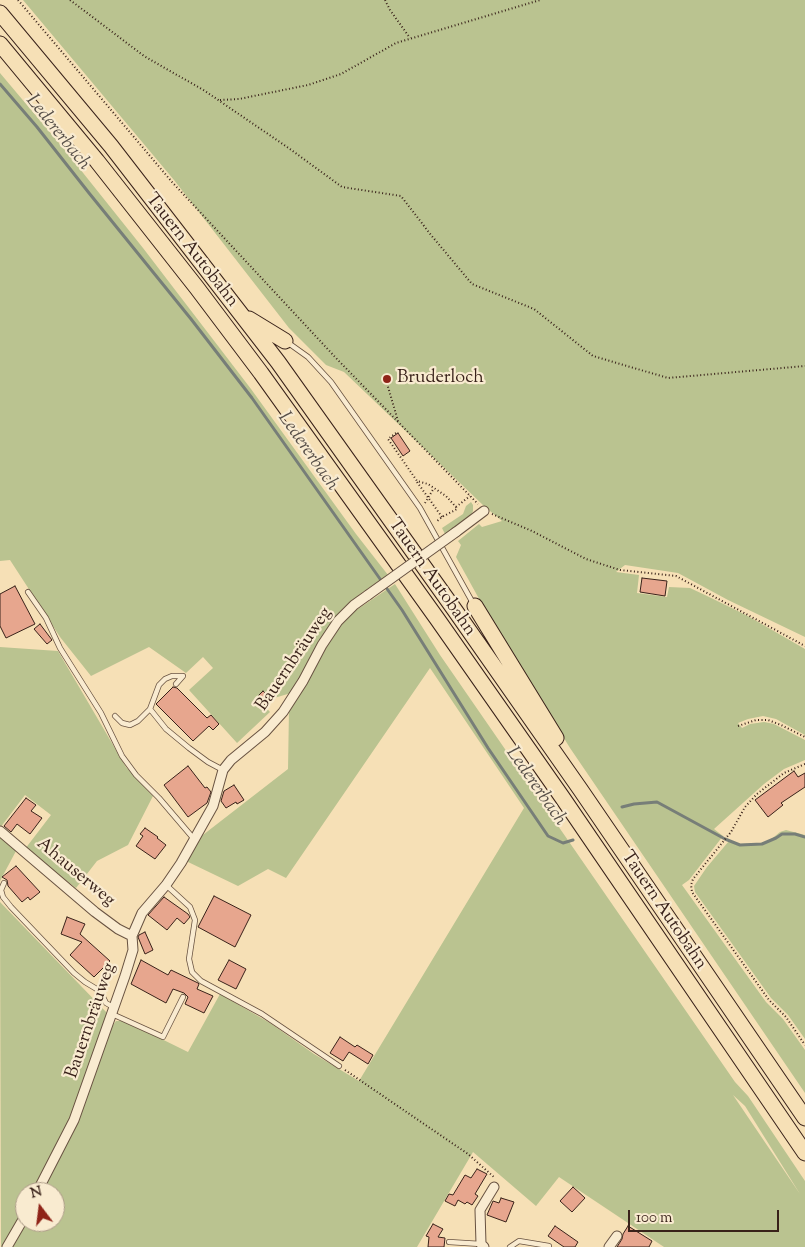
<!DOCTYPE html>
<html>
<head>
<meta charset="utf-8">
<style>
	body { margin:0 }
	#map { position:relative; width:805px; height:1247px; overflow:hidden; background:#f6e0b6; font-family:"Sorts Mill Goudy",serif }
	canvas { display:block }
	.north { position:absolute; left:15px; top:1182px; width:50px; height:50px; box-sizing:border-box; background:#f9ebd0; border:1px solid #ac9b87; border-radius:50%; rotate:345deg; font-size:14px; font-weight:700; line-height:20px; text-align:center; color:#39221a }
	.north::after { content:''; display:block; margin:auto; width:18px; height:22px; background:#8f2418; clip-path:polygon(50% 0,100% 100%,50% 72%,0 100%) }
	.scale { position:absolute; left:628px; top:1210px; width:151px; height:22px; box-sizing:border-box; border:2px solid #39221a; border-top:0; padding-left:6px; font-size:15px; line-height:18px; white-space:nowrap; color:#39221a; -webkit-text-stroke:4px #f9ebd0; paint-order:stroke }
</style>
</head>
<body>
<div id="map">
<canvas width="805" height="1247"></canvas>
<div class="north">N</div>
<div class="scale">100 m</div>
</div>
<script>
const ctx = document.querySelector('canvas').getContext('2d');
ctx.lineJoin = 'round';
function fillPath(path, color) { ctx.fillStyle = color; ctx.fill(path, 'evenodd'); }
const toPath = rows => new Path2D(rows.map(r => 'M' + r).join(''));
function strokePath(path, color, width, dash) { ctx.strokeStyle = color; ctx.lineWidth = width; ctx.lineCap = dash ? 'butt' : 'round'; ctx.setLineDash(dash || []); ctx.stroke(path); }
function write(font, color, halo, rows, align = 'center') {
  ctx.font = font + ' "Sorts Mill Goudy",serif'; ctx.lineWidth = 4.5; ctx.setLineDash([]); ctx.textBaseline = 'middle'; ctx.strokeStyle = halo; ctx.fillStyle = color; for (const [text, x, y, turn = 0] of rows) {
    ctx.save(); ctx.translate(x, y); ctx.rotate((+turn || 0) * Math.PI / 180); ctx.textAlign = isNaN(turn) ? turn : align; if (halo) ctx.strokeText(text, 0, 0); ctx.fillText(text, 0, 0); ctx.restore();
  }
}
const green = toPath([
	[23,0,805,0,805,637,728,600,678,573,625,565,616,572,639,575,637,593,667,597,669,587,690,588,705,595,746,615,805,649,805,735,776,719,763,716,748,719,738,723,742,728,750,724,764,722,774,724,805,740,805,760,784,769,764,784,714,829,723,836,689,880,682,885,766,1002,783,1019,805,1050,805,1093,570,748,483,606,456,557,461,545,458,541,479,524,482,527,502,521,484,506,344,372,326,365,289,328,174,180],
	[0,73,64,149,143,248,251,389,356,534,388,575,360,594,347,606,330,625,291,693,261,702,270,712,237,743,189,690,213,668,203,657,186,673,149,647,91,676,60,637,10,560,0,561],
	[471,502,473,505,473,511,470,517,445,534,442,528,463,514,466,506],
	[395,584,440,655,735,1082,748,1096,805,1181,805,1247,664,1247,559,1177,536,1206,473,1152,417,1247,12,1247,25,1222,55,1222,55,1192,40,1192,111,1028,116,1021,125,1021,188,1052,220,994,270,1023,314,1054,359,1081,524,808,430,668,286,878,268,869,238,886,186,861,199,838,288,769,289,709,312,674,336,630,352,613],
	[733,1095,745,1106,800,1194],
	[0,647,58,651,126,767,153,796,128,845,97,861,76,888,25,849,51,815,25,795,0,828],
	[786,830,805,835,805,1039,788,1015,771,998,695,892,694,886,707,867,729,841,739,844,760,843,769,841,780,832],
	[0,835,16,851,0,881],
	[0,902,108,1014,72,1117,34,1192,25,1192,25,1209,9,1241,1,1247]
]);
const stream = toPath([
	[0,84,37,127,89,193,191,319,252,398,402,610,488,748,548,836,563,843,573,840],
	[622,807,634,804,657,802,725,839,740,845,762,844,776,838,782,834,795,834,805,837]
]);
const building = toPath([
	[398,433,410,451,403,456,391,438,398,433],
	[642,578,667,581,665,596,640,592,642,578],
	[15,586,35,624,6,638,0,626,0,594,15,586],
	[40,624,52,640,47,644,34,629,40,624],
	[173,687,177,688,207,718,211,715,219,724,213,730,209,726,193,741,156,704,173,687],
	[263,691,272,700,266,706,257,697,263,691],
	[188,766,205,788,207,787,211,792,207,803,188,817,164,785,188,766],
	[794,771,798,777,805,773,805,787,781,803,783,805,768,817,755,800,794,771],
	[234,785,244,800,237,804,236,802,226,808,221,801,224,791,234,785],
	[26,798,36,805,31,811,42,818,30,834,17,824,11,832,4,826,26,798],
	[145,828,158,837,157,838,166,845,155,859,136,846,143,836,140,834,145,828],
	[16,866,40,892,30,900,28,897,22,902,8,886,7,880,2,877,16,866],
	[214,896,251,915,235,947,198,927,214,896],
	[164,897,188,914,190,917,184,924,177,918,167,930,148,915,164,897],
	[67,917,85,924,80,934,110,961,94,977,70,955,82,942,61,934,67,917],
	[145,932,153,950,145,954,138,937,139,935,145,932],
	[141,960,168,975,171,970,198,983,199,984,197,989,213,996,204,1013,185,1004,188,997,184,993,173,989,166,1003,131,984,141,960],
	[229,960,246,969,236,989,218,980,229,960],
	[340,1037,355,1047,357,1045,373,1055,368,1064,349,1052,343,1061,330,1053,340,1037],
	[477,1169,487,1174,475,1194,478,1196,472,1205,467,1202,465,1204,458,1200,455,1206,445,1201,449,1194,453,1195,465,1175,471,1178,477,1169],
	[573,1187,585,1198,572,1212,560,1201,573,1187],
	[501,1198,514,1202,506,1222,487,1215,493,1201,499,1203,501,1198],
	[433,1224,443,1229,438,1237,445,1238,444,1247,428,1247,429,1237,426,1236,433,1224],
	[555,1226,578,1242,575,1247,564,1247,548,1236,555,1226],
	[628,1226,652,1241,649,1247,617,1247,622,1239,623,1234,628,1226]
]);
const path = toPath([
	[18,0,172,182,336,358,478,504],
	[70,0,144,56,205,91,290,149,342,187,401,196,431,235,472,284,534,309,593,356,668,378,805,366],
	[385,0,390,10,410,38],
	[220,100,239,99,308,85,341,74,396,43,540,0],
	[386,380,398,421],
	[396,433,388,439,417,481,428,484,446,496,456,507,457,509,442,517,436,522],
	[417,482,442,517],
	[425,503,434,488],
	[456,507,470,496],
	[492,514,532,531,586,559,620,570,676,576,805,646],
	[738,726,756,720,768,720,781,725,805,737],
	[805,764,784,773,757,794,745,807,731,832,693,879,691,885,692,892,769,1000,786,1017,805,1045],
	[345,1070,468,1154,495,1178]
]);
const service = toPath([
	[287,342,308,357,331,382,420,508,474,605],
	[28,592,46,618,60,648,101,713,122,756,136,775,159,798,194,839],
	[150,709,166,729,189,748,208,762,223,770],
	[115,716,122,723,130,725,138,721,150,709,159,685,165,679,172,676,183,676,176,684],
	[4,883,1,890,3,897,11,907,74,973,85,982,100,991,106,1003,113,1007],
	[166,885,190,907,195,920,189,959,192,972,201,981,262,1014,339,1066],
	[112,1014,163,1037,183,997],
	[449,1242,481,1244],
	[510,1247,519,1241,549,1246]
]);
const minor = toPath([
	[456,532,484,511],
	[0,831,95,912,118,929,132,936],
	[37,1192,74,1120,125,976,133,950,132,936,142,913,166,885,181,863,213,806,223,770,231,760,265,732,283,712,303,681,322,645,338,621,354,605,368,595],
	[7,1247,25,1216],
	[484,1247,481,1244,480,1210,494,1187],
	[609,1247,617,1236]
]);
const motorway = toPath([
	[0,13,111,146,278,362,454,609,580,789,805,1118],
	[0,44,97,161,197,288,261,373,438,620,562,797,805,1153],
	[249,319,285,341],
	[475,606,556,738]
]);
const minorBridge = toPath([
	[368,595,456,532]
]);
const markers = [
	[387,379,5,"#8f2418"]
];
const streetNames = [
	["Tauern Autobahn",191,251,52],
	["Tauern Autobahn",431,578,55],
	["Bauernbräuweg",295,660,-56],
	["Ahauserweg",75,873,40],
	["Tauern Autobahn",663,911,56],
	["Bauernbräuweg",92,1021,-71]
];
const poiNames = [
	["Bruderloch",397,379]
];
const waterNames = [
	["Ledererbach",57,133,51],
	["Ledererbach",307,452,55],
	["Ledererbach",535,787,55]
];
fillPath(green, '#bac390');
strokePath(stream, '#777e78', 3);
fillPath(building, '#e7a68e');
strokePath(building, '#39221a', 1);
strokePath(service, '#685241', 6);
strokePath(minor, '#685241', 11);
strokePath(motorway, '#39221a', 17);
strokePath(path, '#39221a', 2, [1, 2.5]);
strokePath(service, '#f9ebd0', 4.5);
strokePath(minor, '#f9ebd0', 9);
strokePath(motorway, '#f6e0b6', 15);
strokePath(minorBridge, '#685241', 11, []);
strokePath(minorBridge, '#f9ebd0', 9);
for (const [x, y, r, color] of markers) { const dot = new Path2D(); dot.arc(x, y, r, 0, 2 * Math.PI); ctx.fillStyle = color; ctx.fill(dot); strokePath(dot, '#f9ebd0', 2); }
write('18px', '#39221a', '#f9ebd0', streetNames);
write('18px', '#39221a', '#f9ebd0', poiNames, 'left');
write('italic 19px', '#585049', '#f9ebd0', waterNames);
</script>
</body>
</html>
